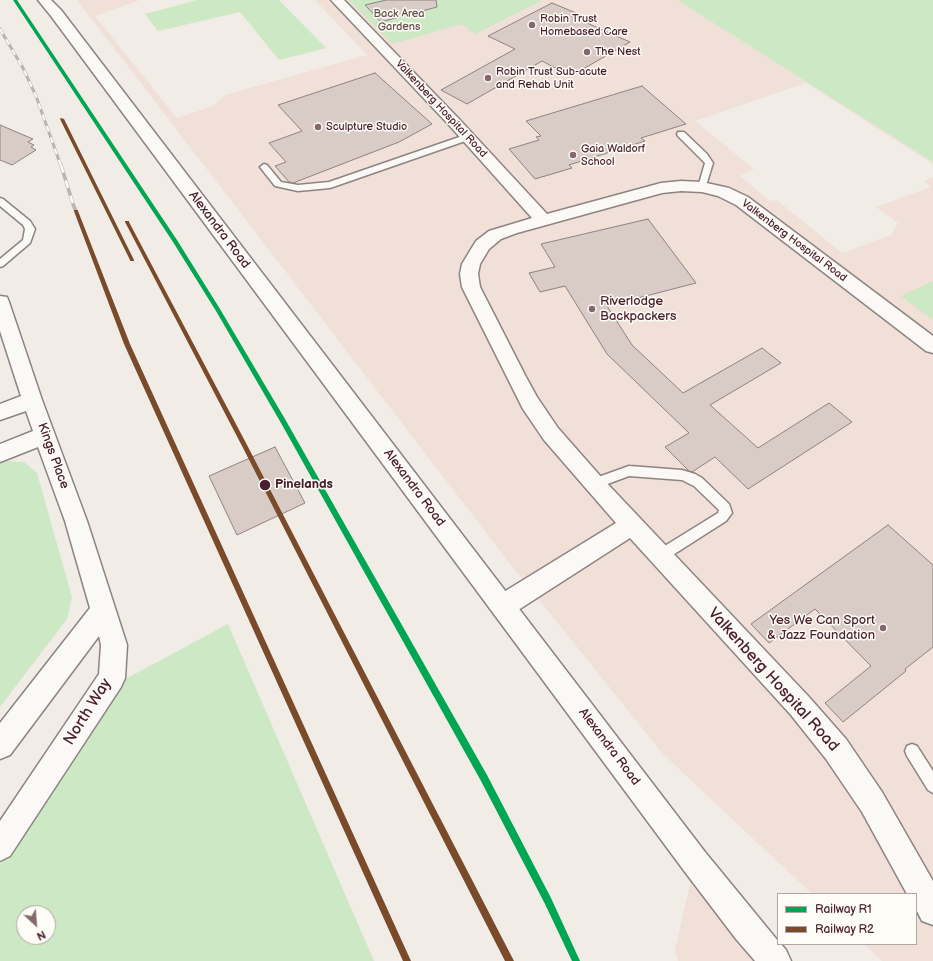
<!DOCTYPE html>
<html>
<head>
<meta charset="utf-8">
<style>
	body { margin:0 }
	#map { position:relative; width:933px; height:961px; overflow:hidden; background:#f2ece7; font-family:"Balsamiq Sans",sans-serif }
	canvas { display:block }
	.legend { position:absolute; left:777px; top:893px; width:140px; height:52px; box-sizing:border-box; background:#fdfcf7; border:1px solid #b5a4a5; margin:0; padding:5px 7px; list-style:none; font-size:12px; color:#4a1f2b }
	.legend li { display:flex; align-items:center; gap:8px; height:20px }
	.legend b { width:20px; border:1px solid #b5a4a5 }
	.north { position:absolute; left:16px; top:905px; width:40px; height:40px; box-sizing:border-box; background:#fdfcf7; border:1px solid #b5a4a5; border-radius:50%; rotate:154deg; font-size:11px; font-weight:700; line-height:16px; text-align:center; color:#4a1f2b }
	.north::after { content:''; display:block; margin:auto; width:14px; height:18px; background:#85676d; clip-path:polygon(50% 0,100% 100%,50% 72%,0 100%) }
</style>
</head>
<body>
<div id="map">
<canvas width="933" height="961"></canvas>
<ul class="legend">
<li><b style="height:5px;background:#00a651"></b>Railway R1</li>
<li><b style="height:5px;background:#7a4b2a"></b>Railway R2</li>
</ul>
<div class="north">N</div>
</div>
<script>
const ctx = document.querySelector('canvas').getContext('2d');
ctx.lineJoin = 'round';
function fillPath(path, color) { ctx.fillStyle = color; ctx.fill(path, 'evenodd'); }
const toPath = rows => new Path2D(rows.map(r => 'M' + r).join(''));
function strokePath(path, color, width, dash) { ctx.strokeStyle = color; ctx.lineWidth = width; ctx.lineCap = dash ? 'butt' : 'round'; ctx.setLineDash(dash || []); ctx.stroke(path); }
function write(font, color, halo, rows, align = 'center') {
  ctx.font = font + ' "Balsamiq Sans",sans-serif'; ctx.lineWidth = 3; ctx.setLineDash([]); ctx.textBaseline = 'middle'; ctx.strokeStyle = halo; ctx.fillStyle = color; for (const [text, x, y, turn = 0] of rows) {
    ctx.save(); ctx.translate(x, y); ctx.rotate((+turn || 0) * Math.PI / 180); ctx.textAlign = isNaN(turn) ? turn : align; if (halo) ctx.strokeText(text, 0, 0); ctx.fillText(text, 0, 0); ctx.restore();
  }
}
const built = toPath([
	[77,0,140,0,95,16,177,118,213,106,225,95,367,55,315,0,677,0,933,162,933,164,806,83,695,121,754,169,740,176,770,201,777,200,842,253,891,235,898,223,876,207,931,187,924,181,933,177,933,961,882,961,864,944,916,944,916,894,812,894,663,754,504,556],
	[695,862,775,961,678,961,675,950]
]);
const green = toPath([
	[197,0,279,0,326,48,279,60,240,12,158,31,145,14],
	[349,0,543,0,475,34,462,24,392,44],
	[677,0,933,0,933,162],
	[933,281,933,320,901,296],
	[7,461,24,462,37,473,72,597,67,619,0,707,0,463],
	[228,624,374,961,0,961,0,865,118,683],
	[24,913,48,913,48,937,24,937]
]);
const building = toPath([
	[386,0,436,0,437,7,381,22,365,5,386,0],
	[552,3,576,13,571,16,630,42,571,76,542,61,467,104,441,90,515,49,488,36,552,3],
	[375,73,432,124,399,142,293,183,289,182,275,166,286,162,269,143,302,131,278,105,375,73],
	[642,86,686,124,641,138,645,141,569,165,572,168,535,179,509,149,539,140,536,137,541,136,526,121,642,86],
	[0,125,33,139,28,142,34,145,31,147,36,150,12,165,0,160,0,125],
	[648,219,696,283,607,306,632,345,683,393,762,348,781,363,710,405,758,448,829,403,852,422,748,489,715,457,692,472,689,471,665,447,689,433,607,354,565,286,540,292,529,273,555,267,541,244,648,219],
	[275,447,305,503,237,535,209,476,275,447],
	[888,525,933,565,933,647,905,669,906,671,843,722,825,703,871,666,815,609,769,643,751,624,888,525]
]);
const service = toPath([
	[678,132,684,132,707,154,713,163,705,189,702,190,698,187,705,163,678,136,677,134,678,132],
	[468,134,471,135,472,137,471,139,330,188,298,191,275,186,260,167,264,164,267,165,281,182,298,185,329,182,468,134],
	[0,198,3,199,30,221,35,229,30,243,3,266,0,267,0,259,23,240,25,229,23,225,0,206,0,198],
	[629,466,682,470,695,474,702,478,729,504,732,513,726,521,665,560,660,562,655,560,654,556,655,552,718,513,719,510,694,486,682,480,629,476,594,489,590,488,588,484,590,480,629,466],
	[912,744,917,746,933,771,933,793,928,790,907,756,905,751,907,746,912,744]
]);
const minor = toPath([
	[331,0,344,0,459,119,547,214,661,183,681,181,702,182,729,188,748,197,933,336,933,353,926,351,736,205,718,196,702,192,681,191,662,193,517,233,501,239,489,249,480,264,478,274,480,287,526,377,537,397,558,428,602,478,809,697,846,739,882,792,933,881,933,925,922,921,916,909,916,894,907,894,862,812,826,759,791,715,630,538,512,614,503,617,494,614,491,606,494,598,616,523,544,440,523,409,462,287,460,274,462,264,476,241,489,231,532,218,449,125,331,0],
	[0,296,7,297,9,302,42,400,87,521,127,645,125,678,121,687,10,856,0,861,0,821,99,674,101,645,99,636,10,755,0,759,0,723,90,608,65,521,38,447,0,462,0,444,33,431,26,411,0,420,0,404,21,396,0,331,0,296]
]);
const tertiary = toPath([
	[38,0,51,0,61,10,705,852,778,941,778,944,781,944,786,950,791,961,755,961,736,939,685,872,51,16,38,0]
]);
const railFar3 = toPath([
	[0,29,23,68,36,96,61,166]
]);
const railFar2 = toPath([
	[61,165,73,204,127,344,140,373]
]);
const railFar1 = toPath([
	[140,372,259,634]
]);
const rail = toPath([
	[258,633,407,961]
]);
const rail1 = toPath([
	[13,0,17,0,177,240,220,309,285,419,487,775,551,898,580,961,572,961,545,904,481,781,281,423,216,311,173,242,13,0]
]);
const rail2 = toPath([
	[61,118,64,119,134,260,134,261,130,261,130,260,60,119,61,118],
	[74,210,78,210,78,211,130,344,411,961,403,961,124,344,74,211,74,210],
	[125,221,129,221,129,222,246,443,514,961,505,961,242,446,125,222,125,221]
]);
const markers = [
	[532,25,4,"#85676d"],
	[587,52,4,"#85676d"],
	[488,78,4,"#85676d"],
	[318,127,4,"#85676d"],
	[573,155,4,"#85676d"],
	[592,309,4,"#85676d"],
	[265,485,6,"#4a1f2b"],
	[883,628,4,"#85676d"]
];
const farParknames = [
	["Back Area",399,14],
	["Gardens",399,27]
];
const farPoinames = [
	["Robin Trust",540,19],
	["Homebased Care",540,32],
	["The Nest",595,52],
	["Robin Trust Sub-acute",496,72],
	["and Rehab Unit",496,85],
	["Sculpture Studio",326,127],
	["Gaia Waldorf",581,149],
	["School",581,162]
];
const farStreetnames = [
	["Valkenberg Hospital Road",441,109,47],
	["Valkenberg Hospital Road",794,241,37]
];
const streetNames = [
	["Alexandra Road",219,230,53],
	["Kings Place",53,456,70],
	["Alexandra Road",414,488,53],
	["Alexandra Road",609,747,53]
];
const poiNames = [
	["Riverlodge",600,302],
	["Backpackers",600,317],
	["Yes We Can Sport",875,621,"right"],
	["& Jazz Foundation",875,636,"right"]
];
const stopNames = [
	["Pinelands",275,485]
];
const nearStreetnames = [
	["Valkenberg Hospital Road",773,680,48],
	["North Way",88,712,-58]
];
fillPath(built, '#f0e0d8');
fillPath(green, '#cde8c4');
fillPath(building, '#d9ccc6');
strokePath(building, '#8e8383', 1);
strokePath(service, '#8e8383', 3);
strokePath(minor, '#8e8383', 3);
strokePath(tertiary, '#8e8383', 3);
fillPath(service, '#faf9f6');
fillPath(minor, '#faf9f6');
fillPath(tertiary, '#faf9f6');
strokePath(railFar3, '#b9b4b3', 3);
strokePath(railFar2, '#b9b4b3', 3.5);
strokePath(railFar1, '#b9b4b3', 4.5);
strokePath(rail, '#b9b4b3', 5.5);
strokePath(railFar3, '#fdfcf7', 2, [6]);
strokePath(railFar2, '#fdfcf7', 2.5, [8]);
strokePath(railFar1, '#fdfcf7', 3, [9]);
strokePath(rail, '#fdfcf7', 4, [12]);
fillPath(rail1, '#00a651');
fillPath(rail2, '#7a4b2a');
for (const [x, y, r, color] of markers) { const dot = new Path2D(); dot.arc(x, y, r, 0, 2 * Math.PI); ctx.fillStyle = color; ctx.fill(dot); strokePath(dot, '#fdfcf7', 1.5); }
write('11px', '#63504a', '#fdfcf7', farParknames);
write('11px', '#4a1f2b', '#fdfcf7', farPoinames, 'left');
write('11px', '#4a1f2b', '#fdfcf7', farStreetnames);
write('13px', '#4a1f2b', '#fdfcf7', streetNames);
write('13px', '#4a1f2b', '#fdfcf7', poiNames, 'left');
write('bold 13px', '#4a1f2b', '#fdfcf7', stopNames, 'left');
write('16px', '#4a1f2b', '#fdfcf7', nearStreetnames);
</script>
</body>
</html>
